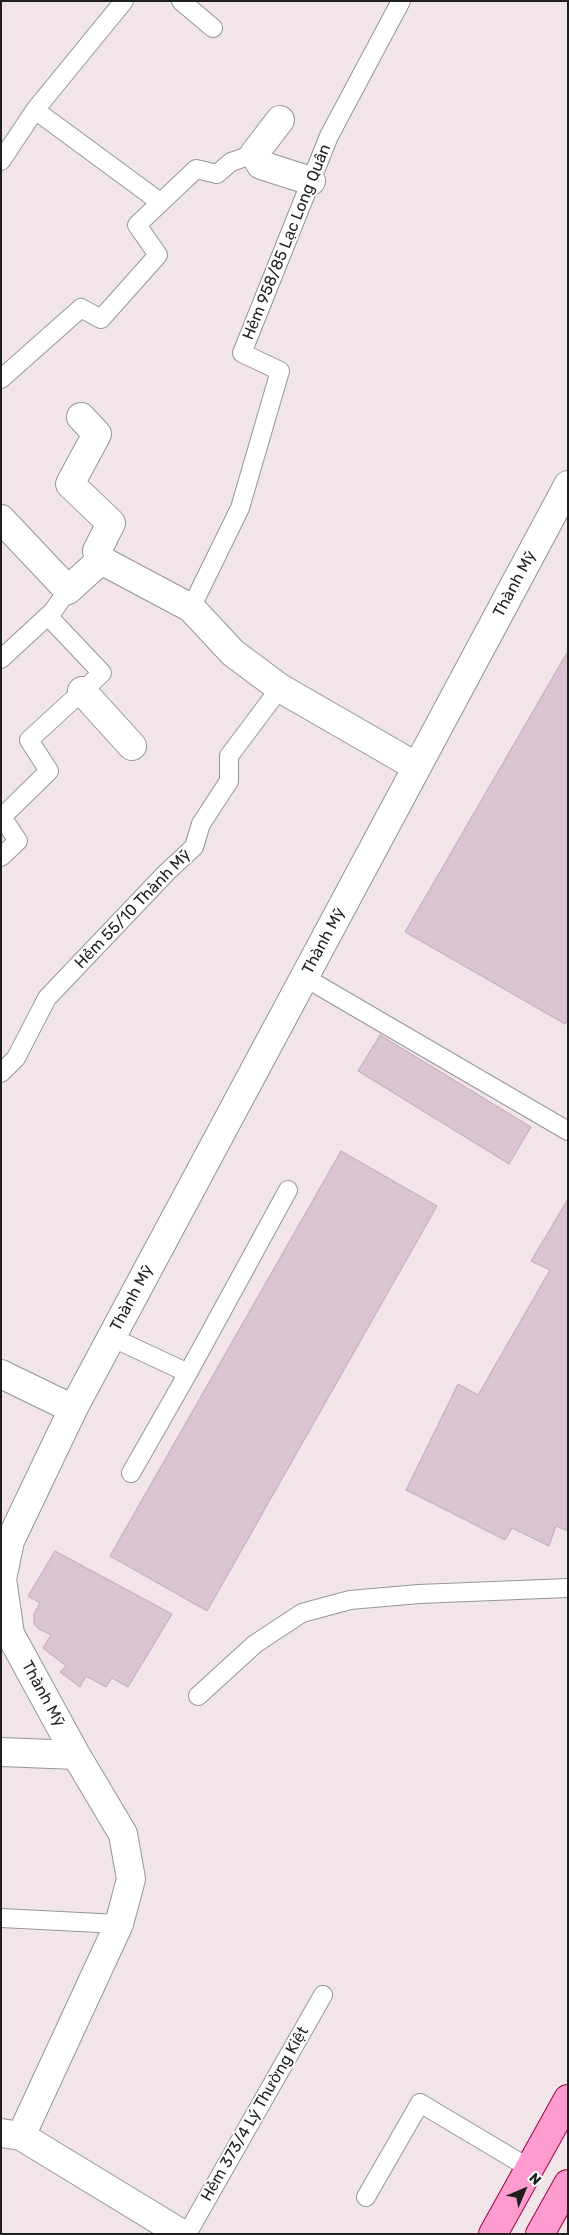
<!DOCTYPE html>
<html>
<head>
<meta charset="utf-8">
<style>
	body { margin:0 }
	#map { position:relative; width:569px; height:2235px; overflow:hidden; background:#f1e5ea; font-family:Rubik,sans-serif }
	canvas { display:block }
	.frame { position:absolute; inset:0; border:2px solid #1f1f1f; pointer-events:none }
	.north { position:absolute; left:499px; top:2165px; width:50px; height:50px; -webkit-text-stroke:4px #fff; paint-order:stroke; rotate:45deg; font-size:14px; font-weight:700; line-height:20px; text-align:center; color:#1f1f1f }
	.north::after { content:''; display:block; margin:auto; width:18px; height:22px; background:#1f1f1f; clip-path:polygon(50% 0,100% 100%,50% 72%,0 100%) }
</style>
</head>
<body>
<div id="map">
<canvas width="569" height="2235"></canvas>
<div class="frame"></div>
<div class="north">N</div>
</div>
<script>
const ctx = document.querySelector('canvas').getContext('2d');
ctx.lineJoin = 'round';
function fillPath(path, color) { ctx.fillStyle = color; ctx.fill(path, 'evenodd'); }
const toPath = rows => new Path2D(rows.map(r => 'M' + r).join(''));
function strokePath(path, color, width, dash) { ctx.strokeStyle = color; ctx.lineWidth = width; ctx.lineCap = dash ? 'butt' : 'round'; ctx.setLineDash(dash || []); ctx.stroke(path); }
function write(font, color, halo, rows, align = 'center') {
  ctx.font = font + ' Rubik,sans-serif'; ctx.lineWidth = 4; ctx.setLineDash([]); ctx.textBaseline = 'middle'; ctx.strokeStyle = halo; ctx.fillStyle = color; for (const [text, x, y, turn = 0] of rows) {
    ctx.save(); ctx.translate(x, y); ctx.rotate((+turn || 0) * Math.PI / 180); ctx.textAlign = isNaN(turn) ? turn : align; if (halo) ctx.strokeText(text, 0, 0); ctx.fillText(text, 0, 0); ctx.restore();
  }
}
const building = toPath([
	[568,651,568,1019,565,1024,405,932,568,651],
	[380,1035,531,1127,509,1164,358,1071,380,1035],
	[341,1151,437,1206,207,1611,110,1556,341,1151],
	[568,1199,568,1531,556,1526,549,1546,512,1528,505,1540,406,1490,458,1384,478,1395,550,1270,531,1261,568,1199],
	[55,1551,172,1614,128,1687,112,1678,106,1687,86,1676,80,1687,60,1672,66,1666,43,1648,51,1635,39,1629,34,1624,34,1614,40,1603,28,1596,55,1551]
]);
const lane = toPath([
	[181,1,213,28],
	[35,110,160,202],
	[1,161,35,110,124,1],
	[1,379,81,308,101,319,158,255,137,225,196,169,217,174,231,162,254,154],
	[191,608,240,508,280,371,242,353,329,136,401,1],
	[1,659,53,611,68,590],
	[1,857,18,841,2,817,49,771,29,740,102,673,48,616],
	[304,977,568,1131],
	[1,1073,16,1058,47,998,167,872,194,847,201,824,229,781,229,756,280,688],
	[111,1337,188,1373,288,1190],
	[131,1473,188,1373],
	[198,1696,255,1644,302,1613,350,1600,419,1594,568,1588],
	[1,1918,119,1924],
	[366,2197,420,2103,529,2168],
	[187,2234,323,1995]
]);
const street = toPath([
	[280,120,254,154,261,165,311,181],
	[81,417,97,434,70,484,111,523,97,551,101,560],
	[1,519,68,590,101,560,191,608,233,653,280,688,417,767],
	[82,691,132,746],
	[1,1374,73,1409],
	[1,1752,76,1755],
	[1,2133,21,2136,182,2234],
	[21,2136,119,1924,131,1879,123,1834,76,1755,10,1634,2,1579,10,1541,73,1409,568,485]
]);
const primary = toPath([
	[493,2234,568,2099],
	[540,2234,568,2184]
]);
const streetNames = [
	["Hẻm 958/85 Lạc Long Quân",287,242,-68],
	["Thành Mỹ",515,584,-62],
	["Hẻm 55/10 Thành Mỹ",133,909,-46],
	["Thành Mỹ",324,941,-62],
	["Thành Mỹ",132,1298,-62],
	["Thành Mỹ",43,1694,61],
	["Hẻm 373/4 Lý Thường Kiệt",255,2114,-60]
];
fillPath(building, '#d8c5d1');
strokePath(building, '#c3a6b9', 1);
strokePath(lane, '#969696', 20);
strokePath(street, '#969696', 30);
strokePath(primary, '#9a003f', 30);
strokePath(lane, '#fff', 18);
strokePath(street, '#fff', 28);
strokePath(primary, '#ff9bce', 28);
write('16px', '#1f1f1f', '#fff', streetNames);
</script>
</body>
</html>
